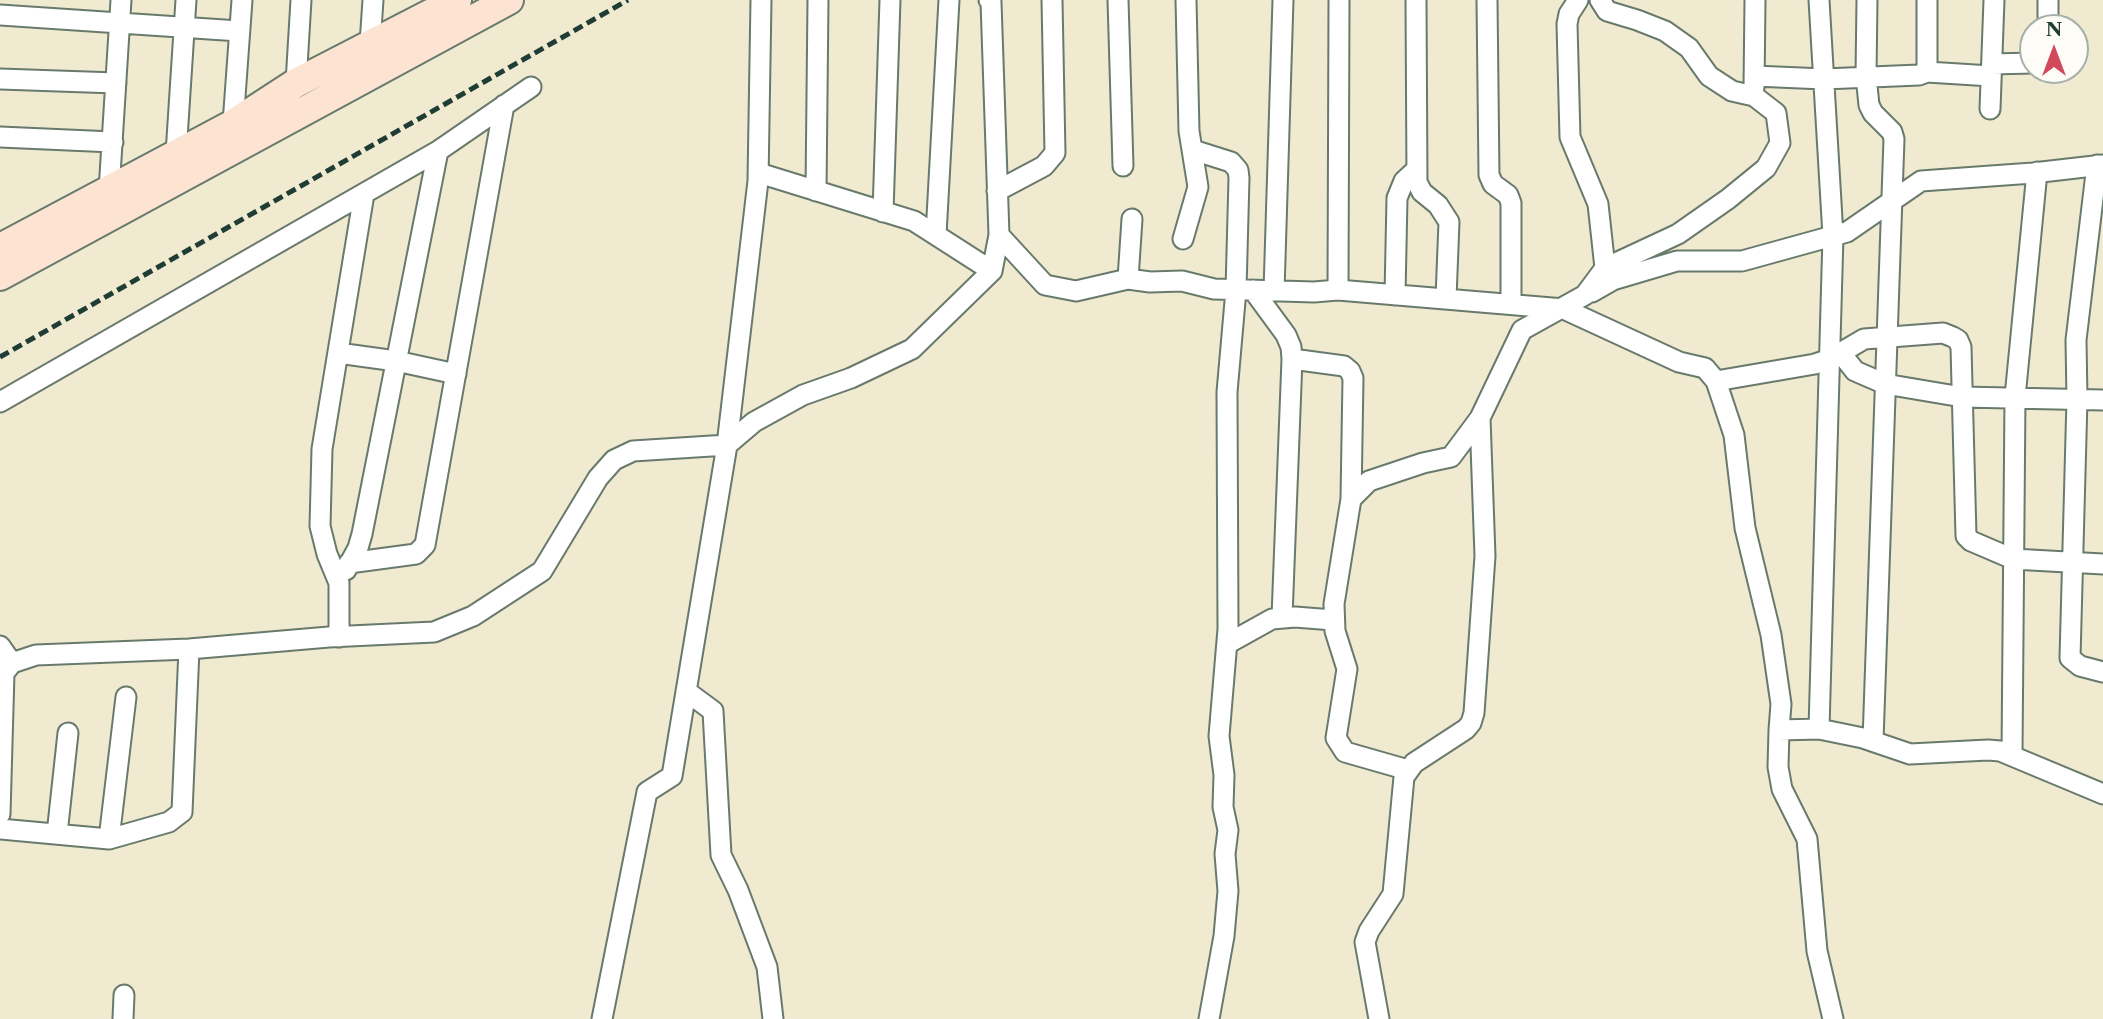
<!DOCTYPE html>
<html>
<head>
<meta charset="utf-8">
<style>
	body { margin:0 }
	#map { position:relative; width:2103px; height:1019px; overflow:hidden; background:#f0ead1; font-family:"Libre Caslon Text",serif }
	canvas { display:block }
	.north { position:absolute; left:2019px; top:14px; width:70px; height:70px; box-sizing:border-box; background:#fdfcf7; border:2px solid #a4b0a9; border-radius:50%; rotate:0deg; font-size:19px; font-weight:700; line-height:28px; text-align:center; color:#1f3d34 }
	.north::after { content:''; display:block; margin:auto; width:24px; height:32px; background:#d1495b; clip-path:polygon(50% 0,100% 100%,50% 72%,0 100%) }
</style>
</head>
<body>
<div id="map">
<canvas width="2103" height="1019"></canvas>
<div class="north">N</div>
</div>
<script>
const ctx = document.querySelector('canvas').getContext('2d');
ctx.lineJoin = 'round';
const toPath = rows => new Path2D(rows.map(r => 'M' + r).join(''));
function strokePath(path, color, width, dash) { ctx.strokeStyle = color; ctx.lineWidth = width; ctx.lineCap = dash ? 'butt' : 'round'; ctx.setLineDash(dash || []); ctx.stroke(path); }
const street = toPath([
	[1118,0,1123,166],
	[1416,0,1417,182,1422,192,1438,205,1449,222,1446,298],
	[1487,0,1489,175,1493,184,1508,195,1511,203,1511,303],
	[1578,0,1569,14,1567,24,1570,137,1598,204,1605,268],
	[1819,0,1833,236,1819,729,1779,730,1778,767,1782,789,1807,839,1817,951,1833,1019],
	[1867,0,1866,76,1869,105,1873,113,1892,132,1894,139,1873,741],
	[0,15,239,31],
	[2048,28,2048,0],
	[370,44,373,0],
	[1992,64,2033,63],
	[1927,72,1991,76],
	[1754,76,1824,79,1919,75,1927,72,1927,0],
	[0,79,116,83],
	[296,83,301,0],
	[1754,88,1755,0],
	[1990,109,1994,0],
	[233,124,242,0],
	[0,137,113,142],
	[1193,150,1231,162,1238,170,1239,178,1236,290,1227,392,1228,629,1219,736,1224,775,1223,807,1228,830,1225,854,1228,891,1224,936,1209,1019],
	[176,154,186,0],
	[2097,165,2076,340,2077,399,2070,658,2080,666,2103,672],
	[759,173,914,221,992,271],
	[109,191,121,0],
	[816,191,818,0],
	[997,191,1044,166,1055,153,1052,0],
	[883,212,890,0],
	[936,235,949,0],
	[999,235,1045,285,1076,291,1128,279,1150,282,1182,281,1214,289,1314,292,1338,290,1564,309,1679,362,1705,368,1716,381,1734,435,1745,528,1771,635,1781,704,1779,730],
	[1183,239,1198,187,1189,131,1186,0],
	[1128,279,1132,219],
	[1253,290,1286,335,1291,347,1292,359,1282,617],
	[1338,290,1339,1],
	[1274,291,1283,0],
	[1592,292,1613,280,1677,261,1742,261,1847,232,1921,181,2033,173,2103,165],
	[1395,295,1397,198,1404,181,1417,169],
	[1840,352,1855,371,1885,384,1962,397,2103,400],
	[338,353,396,361,456,374],
	[1292,359,1344,366,1350,371,1353,378,1351,499],
	[1716,381,1815,364,1830,359,1864,339,1943,333,1953,337,1958,340,1961,347,1966,536,1971,541,2013,559,2103,564],
	[0,402,438,151,531,87],
	[349,563,416,554,425,545,504,105],
	[346,570,358,548,362,534,438,151],
	[339,637,339,583,327,554,320,526,322,449,364,194],
	[1227,644,1272,619,1295,617,1333,620],
	[0,646,12,663],
	[686,691,713,711,721,855,738,890,767,967,773,1019],
	[1819,729,1863,738,1910,754,1988,750,2000,751,2103,794],
	[2012,755,2015,397,2037,172],
	[1408,770,1345,752,1336,738,1347,669,1335,631,1334,604,1351,499,1369,481,1423,463,1451,457,1480,418,1522,330,1585,295,1605,268,1678,234,1728,199,1766,168,1780,143,1776,113,1754,96,1732,91,1709,76,1689,48,1665,31,1637,20,1607,11,1600,0],
	[0,814,4,673,12,663,36,655,189,649,329,637,434,632,473,616,542,571,598,478,614,460,633,451,727,445,758,181,761,0],
	[0,829,109,839,126,697],
	[57,834,68,733],
	[109,839,169,822,182,812,189,649],
	[123,1019,124,995],
	[602,1019,647,792,672,776,727,445,754,422,803,395,851,378,912,349,992,271,999,235,991,2,989,0],
	[1379,1019,1365,942,1369,931,1393,894,1404,777,1414,763,1466,729,1471,723,1474,713,1485,556,1480,418]
]);
const secondary = toPath([
	[0,248,233,124,296,83,457,0],
	[0,276,509,0]
]);
const rail = toPath([
	[0,357,628,0]
]);
strokePath(street, '#687a6b', 23);
strokePath(secondary, '#687a6b', 32);
strokePath(street, '#fff', 19);
strokePath(secondary, '#fde3d1', 28);
strokePath(rail, '#1f3d34', 5, [10, 5]);
</script>
</body>
</html>
